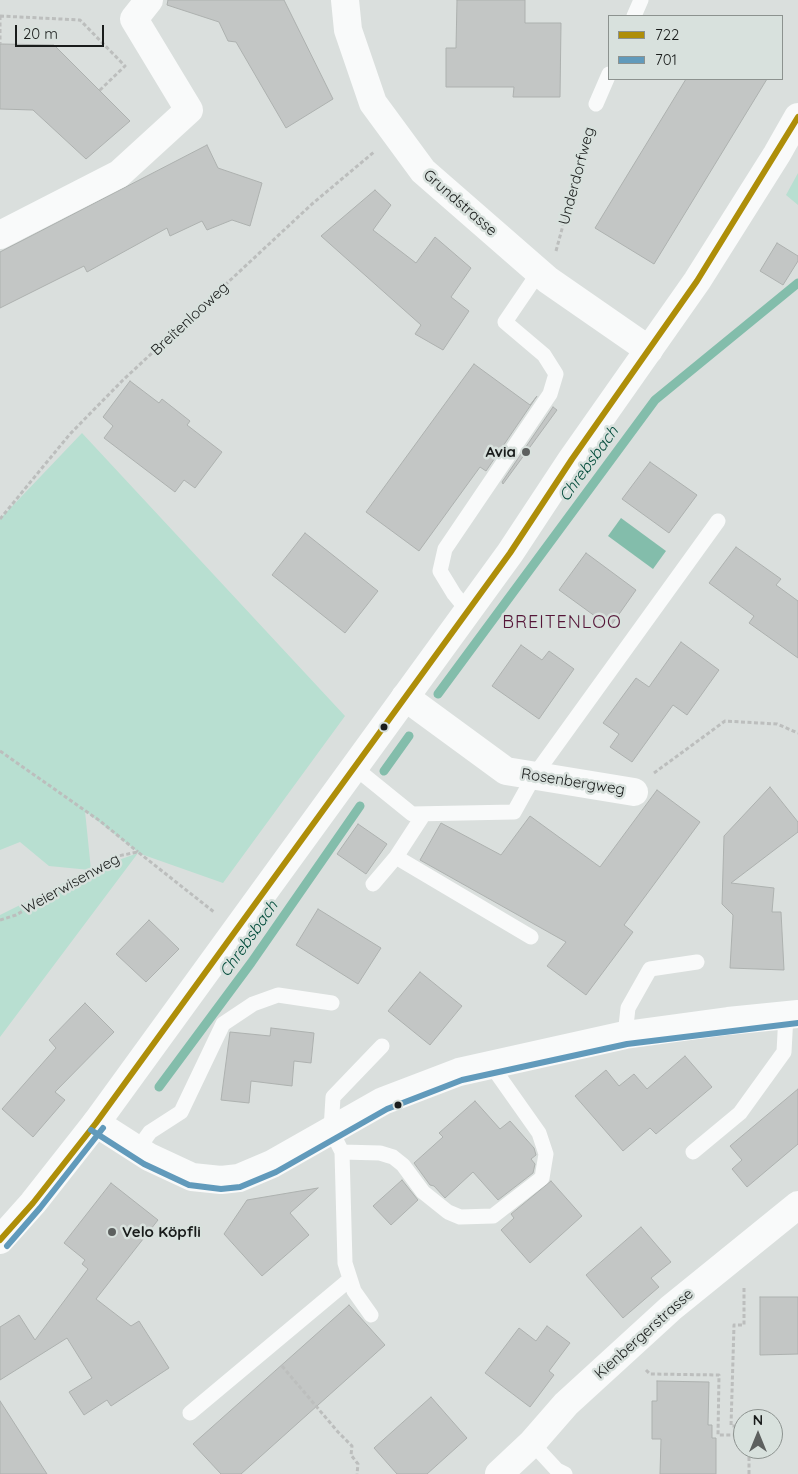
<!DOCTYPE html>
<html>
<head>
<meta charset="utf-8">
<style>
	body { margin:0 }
	#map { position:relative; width:798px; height:1474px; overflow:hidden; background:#dadfdd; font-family:Quicksand,sans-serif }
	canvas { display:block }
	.legend { position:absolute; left:608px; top:15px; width:175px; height:65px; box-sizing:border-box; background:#d8e1dd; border:1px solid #8c928f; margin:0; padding:6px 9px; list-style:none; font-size:15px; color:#191c1b }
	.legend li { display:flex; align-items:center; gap:10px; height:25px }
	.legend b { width:25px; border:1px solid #8c928f }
	.north { position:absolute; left:733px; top:1409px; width:50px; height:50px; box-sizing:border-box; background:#d8e1dd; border:1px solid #8c928f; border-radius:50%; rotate:0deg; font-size:14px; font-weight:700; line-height:20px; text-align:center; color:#191c1b }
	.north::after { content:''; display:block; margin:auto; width:18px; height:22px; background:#5d605f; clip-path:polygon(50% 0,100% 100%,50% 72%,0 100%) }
	.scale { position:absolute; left:15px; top:25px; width:89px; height:22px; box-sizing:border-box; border:2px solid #191c1b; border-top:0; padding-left:6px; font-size:15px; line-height:18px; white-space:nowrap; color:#191c1b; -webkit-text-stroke:4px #d8e1dd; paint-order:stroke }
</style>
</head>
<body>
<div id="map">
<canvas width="798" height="1474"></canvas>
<ul class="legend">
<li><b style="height:6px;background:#ae8e09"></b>722</li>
<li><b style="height:6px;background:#619abb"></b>701</li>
</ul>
<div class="north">N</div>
<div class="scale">20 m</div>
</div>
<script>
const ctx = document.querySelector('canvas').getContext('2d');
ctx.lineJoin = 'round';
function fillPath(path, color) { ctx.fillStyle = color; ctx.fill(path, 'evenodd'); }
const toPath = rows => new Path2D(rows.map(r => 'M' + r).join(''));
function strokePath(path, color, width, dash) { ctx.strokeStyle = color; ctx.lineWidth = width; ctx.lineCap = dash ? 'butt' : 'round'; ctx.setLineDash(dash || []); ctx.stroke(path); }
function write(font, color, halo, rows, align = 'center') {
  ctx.font = font + ' Quicksand,sans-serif'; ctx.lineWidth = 5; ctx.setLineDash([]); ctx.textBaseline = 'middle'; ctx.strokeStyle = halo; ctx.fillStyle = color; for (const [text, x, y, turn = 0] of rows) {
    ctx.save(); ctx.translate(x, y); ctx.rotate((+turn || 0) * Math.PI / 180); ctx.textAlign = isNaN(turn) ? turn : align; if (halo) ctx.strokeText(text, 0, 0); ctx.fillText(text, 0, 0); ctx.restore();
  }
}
const green = toPath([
	[798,173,798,205,786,195],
	[82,433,345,716,223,883,138,853,0,1037,0,915,90,870,49,866,20,842,0,850,0,519],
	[85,811,138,852,138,853,91,870]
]);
const water = toPath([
	[621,518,666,551,653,569,608,536]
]);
const stream = toPath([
	[438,694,655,400,798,283],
	[384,771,409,736],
	[159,1087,251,963,360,806]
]);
const building = toPath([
	[168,0,284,0,333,99,286,128,236,42,228,41,219,22,167,5,168,0],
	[457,0,525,0,525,23,561,23,560,97,513,97,514,87,446,87,446,48,456,48,457,0],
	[0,44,54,45,130,121,86,159,33,110,0,109,0,44],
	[686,79,767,79,654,264,595,228,686,79],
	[207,145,218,168,262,183,250,226,232,220,207,230,202,221,170,236,167,228,87,272,84,266,0,308,0,252,207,145],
	[375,190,391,205,373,230,416,263,435,237,471,268,451,297,469,311,443,350,415,334,421,325,321,236,375,190],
	[777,243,798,256,798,261,783,285,760,271,777,243],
	[474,364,530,405,537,396,486,471,480,467,419,551,366,512,474,364],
	[130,381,159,403,162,399,190,421,187,425,222,452,195,488,184,480,175,492,104,438,113,426,103,417,130,381],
	[553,407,557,410,503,484,502,482,553,407],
	[650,462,697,495,669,533,622,499,650,462],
	[305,533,378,591,345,633,272,575,305,533],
	[736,547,781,579,776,585,798,601,798,658,749,623,754,616,709,583,736,547],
	[586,553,636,590,610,627,559,590,586,553],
	[681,642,719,670,687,715,673,705,632,762,610,747,619,734,603,723,636,678,649,687,681,642],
	[521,645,542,660,549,651,574,669,539,719,492,686,521,645],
	[770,787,798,822,798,832,731,883,774,888,772,912,781,912,784,970,730,968,733,915,722,904,724,836,770,787],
	[657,790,700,822,624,925,633,932,586,995,547,966,566,942,420,860,441,823,501,855,530,816,600,867,657,790],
	[358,824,387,844,366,874,337,854,358,824],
	[318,909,381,948,358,984,296,945,318,909],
	[149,920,179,949,146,982,116,954,149,920],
	[420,972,462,1006,430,1045,388,1011,420,972],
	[85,1003,114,1032,55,1092,65,1100,33,1137,2,1109,56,1048,49,1040,85,1003],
	[271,1028,314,1033,311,1063,294,1061,292,1086,251,1081,249,1103,221,1100,230,1032,270,1036,271,1028],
	[685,1056,712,1087,656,1134,650,1128,623,1151,575,1096,606,1070,619,1086,634,1074,647,1089,685,1056],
	[798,1089,798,1144,747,1187,732,1169,742,1160,730,1146,798,1089],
	[475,1101,500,1129,510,1121,534,1148,536,1155,531,1159,535,1164,533,1173,498,1200,473,1172,445,1198,434,1186,430,1185,414,1163,443,1137,439,1133,475,1101],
	[402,1180,418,1200,391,1225,373,1206,402,1180],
	[551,1181,582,1216,530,1263,501,1230,514,1218,511,1214,551,1181],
	[111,1183,158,1220,96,1299,131,1326,139,1321,169,1368,111,1406,107,1400,84,1415,69,1392,92,1378,67,1338,0,1380,0,1327,19,1315,35,1340,88,1269,82,1264,85,1260,64,1243,111,1183],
	[318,1188,290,1213,309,1235,262,1276,224,1234,247,1200,318,1188],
	[641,1227,671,1262,651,1278,659,1287,623,1318,586,1275,641,1227],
	[760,1297,798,1297,798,1354,760,1355,760,1297],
	[349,1305,385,1345,241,1474,221,1474,193,1444,349,1305],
	[547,1326,570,1343,549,1371,554,1375,530,1407,485,1373,519,1328,536,1341,547,1326],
	[657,1381,709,1382,708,1425,712,1425,712,1438,716,1438,716,1474,660,1474,661,1439,652,1439,652,1401,657,1401,657,1381],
	[431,1397,467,1438,427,1474,397,1474,374,1448,431,1397],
	[0,1401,47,1474,0,1474,0,1401]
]);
const path = toPath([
	[0,16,80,20,125,66,99,91],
	[0,16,0,44],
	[556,251,590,126],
	[0,519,70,434,122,381,312,204,374,152],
	[0,751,100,821,138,852],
	[654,773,725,721,777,724,798,733],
	[0,920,16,915,118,856,138,852,214,912],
	[282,1366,338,1432,352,1446,351,1455,358,1464,357,1474],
	[646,1370,650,1374,719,1375,718,1435,743,1435],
	[743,1426,731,1426,734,1325,744,1325,744,1286],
	[749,1474,749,1449]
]);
const lane = toPath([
	[634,16,641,0],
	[596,104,609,74],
	[468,611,454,594,440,571,445,549,550,394,556,374,544,355,505,322,539,272],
	[354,767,412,814,514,812,534,776,718,521],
	[396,857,531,937],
	[373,884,396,857,424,814],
	[625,1035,628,1008,650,969,697,962],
	[137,1150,150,1132,181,1112,223,1024,253,1004,278,995,332,1003],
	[342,1152,380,1153,393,1157,403,1165,423,1192,448,1212,460,1217,493,1216,542,1178,546,1154,539,1133,491,1065],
	[693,1152,740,1113,784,1052,786,1015],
	[371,1315,354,1291,345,1263,342,1152,331,1130,333,1097,382,1046],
	[190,1413,349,1280],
	[532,1443,557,1470,565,1474]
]);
const street = toPath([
	[345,0,348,30,373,103,423,171,548,280,649,350],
	[0,235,119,174,189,110,134,19,149,0],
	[405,697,506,771,634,792],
	[96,1123,149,1157,192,1177,221,1180,239,1178,272,1164,383,1101,459,1072,625,1035,728,1021,798,1014],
	[499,1474,532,1443,566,1404,671,1308,798,1205]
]);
const secondary = toPath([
	[0,1240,33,1203,96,1123,510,553,572,459,697,281,777,154,798,117]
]);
const bus1 = toPath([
	[0,1240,33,1203,96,1123,510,553,572,459,697,281,798,117]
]);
const bus2 = toPath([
	[91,1130,144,1164,189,1185,221,1189,240,1187,276,1172,387,1109,462,1080,627,1044,798,1023],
	[7,1246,40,1208,103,1128]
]);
const markers = [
	[526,452,5,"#5d605f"],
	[384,727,4.5,"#191c1b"],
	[398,1105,4.5,"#191c1b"],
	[112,1232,5,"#5d605f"]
];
const streetNames = [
	["Underdorfweg",577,176,-75],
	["Grundstrasse",460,203,41],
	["Breitenlooweg",190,319,-43],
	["Rosenbergweg",573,782,9],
	["Weierwisenweg",71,884,-29],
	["Kienbergerstrasse",644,1334,-42]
];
const poiNames = [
	["Avia",516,452],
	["Velo Köpfli",122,1232,"left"]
];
const waterNames = [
	["Chrebsbach",589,464,-54],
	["Chrebsbach",249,939,-55]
];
const quarterNames = [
	["BREITENLOO",562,623]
];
fillPath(green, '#b8dfd1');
fillPath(water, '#83bdab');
strokePath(stream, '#83bdab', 9);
fillPath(building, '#c3c6c5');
strokePath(building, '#adb1af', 1);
strokePath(path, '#bcbebd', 3, [4, 2.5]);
strokePath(lane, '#f9fafa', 15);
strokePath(street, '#f9fafa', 28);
strokePath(secondary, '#f9fafa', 28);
strokePath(bus1, '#ae8e09', 6);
strokePath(bus2, '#619abb', 6);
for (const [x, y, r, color] of markers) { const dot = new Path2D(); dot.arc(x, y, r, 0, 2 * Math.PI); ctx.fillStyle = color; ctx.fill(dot); strokePath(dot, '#d8e1dd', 2); }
write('15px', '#191c1b', '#d8e1dd', streetNames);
write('bold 15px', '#191c1b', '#d8e1dd', poiNames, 'right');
write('italic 16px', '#014b3a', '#d8e1dd', waterNames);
ctx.letterSpacing = '1px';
write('18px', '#551638', '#d8e1dd', quarterNames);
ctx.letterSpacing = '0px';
</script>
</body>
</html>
